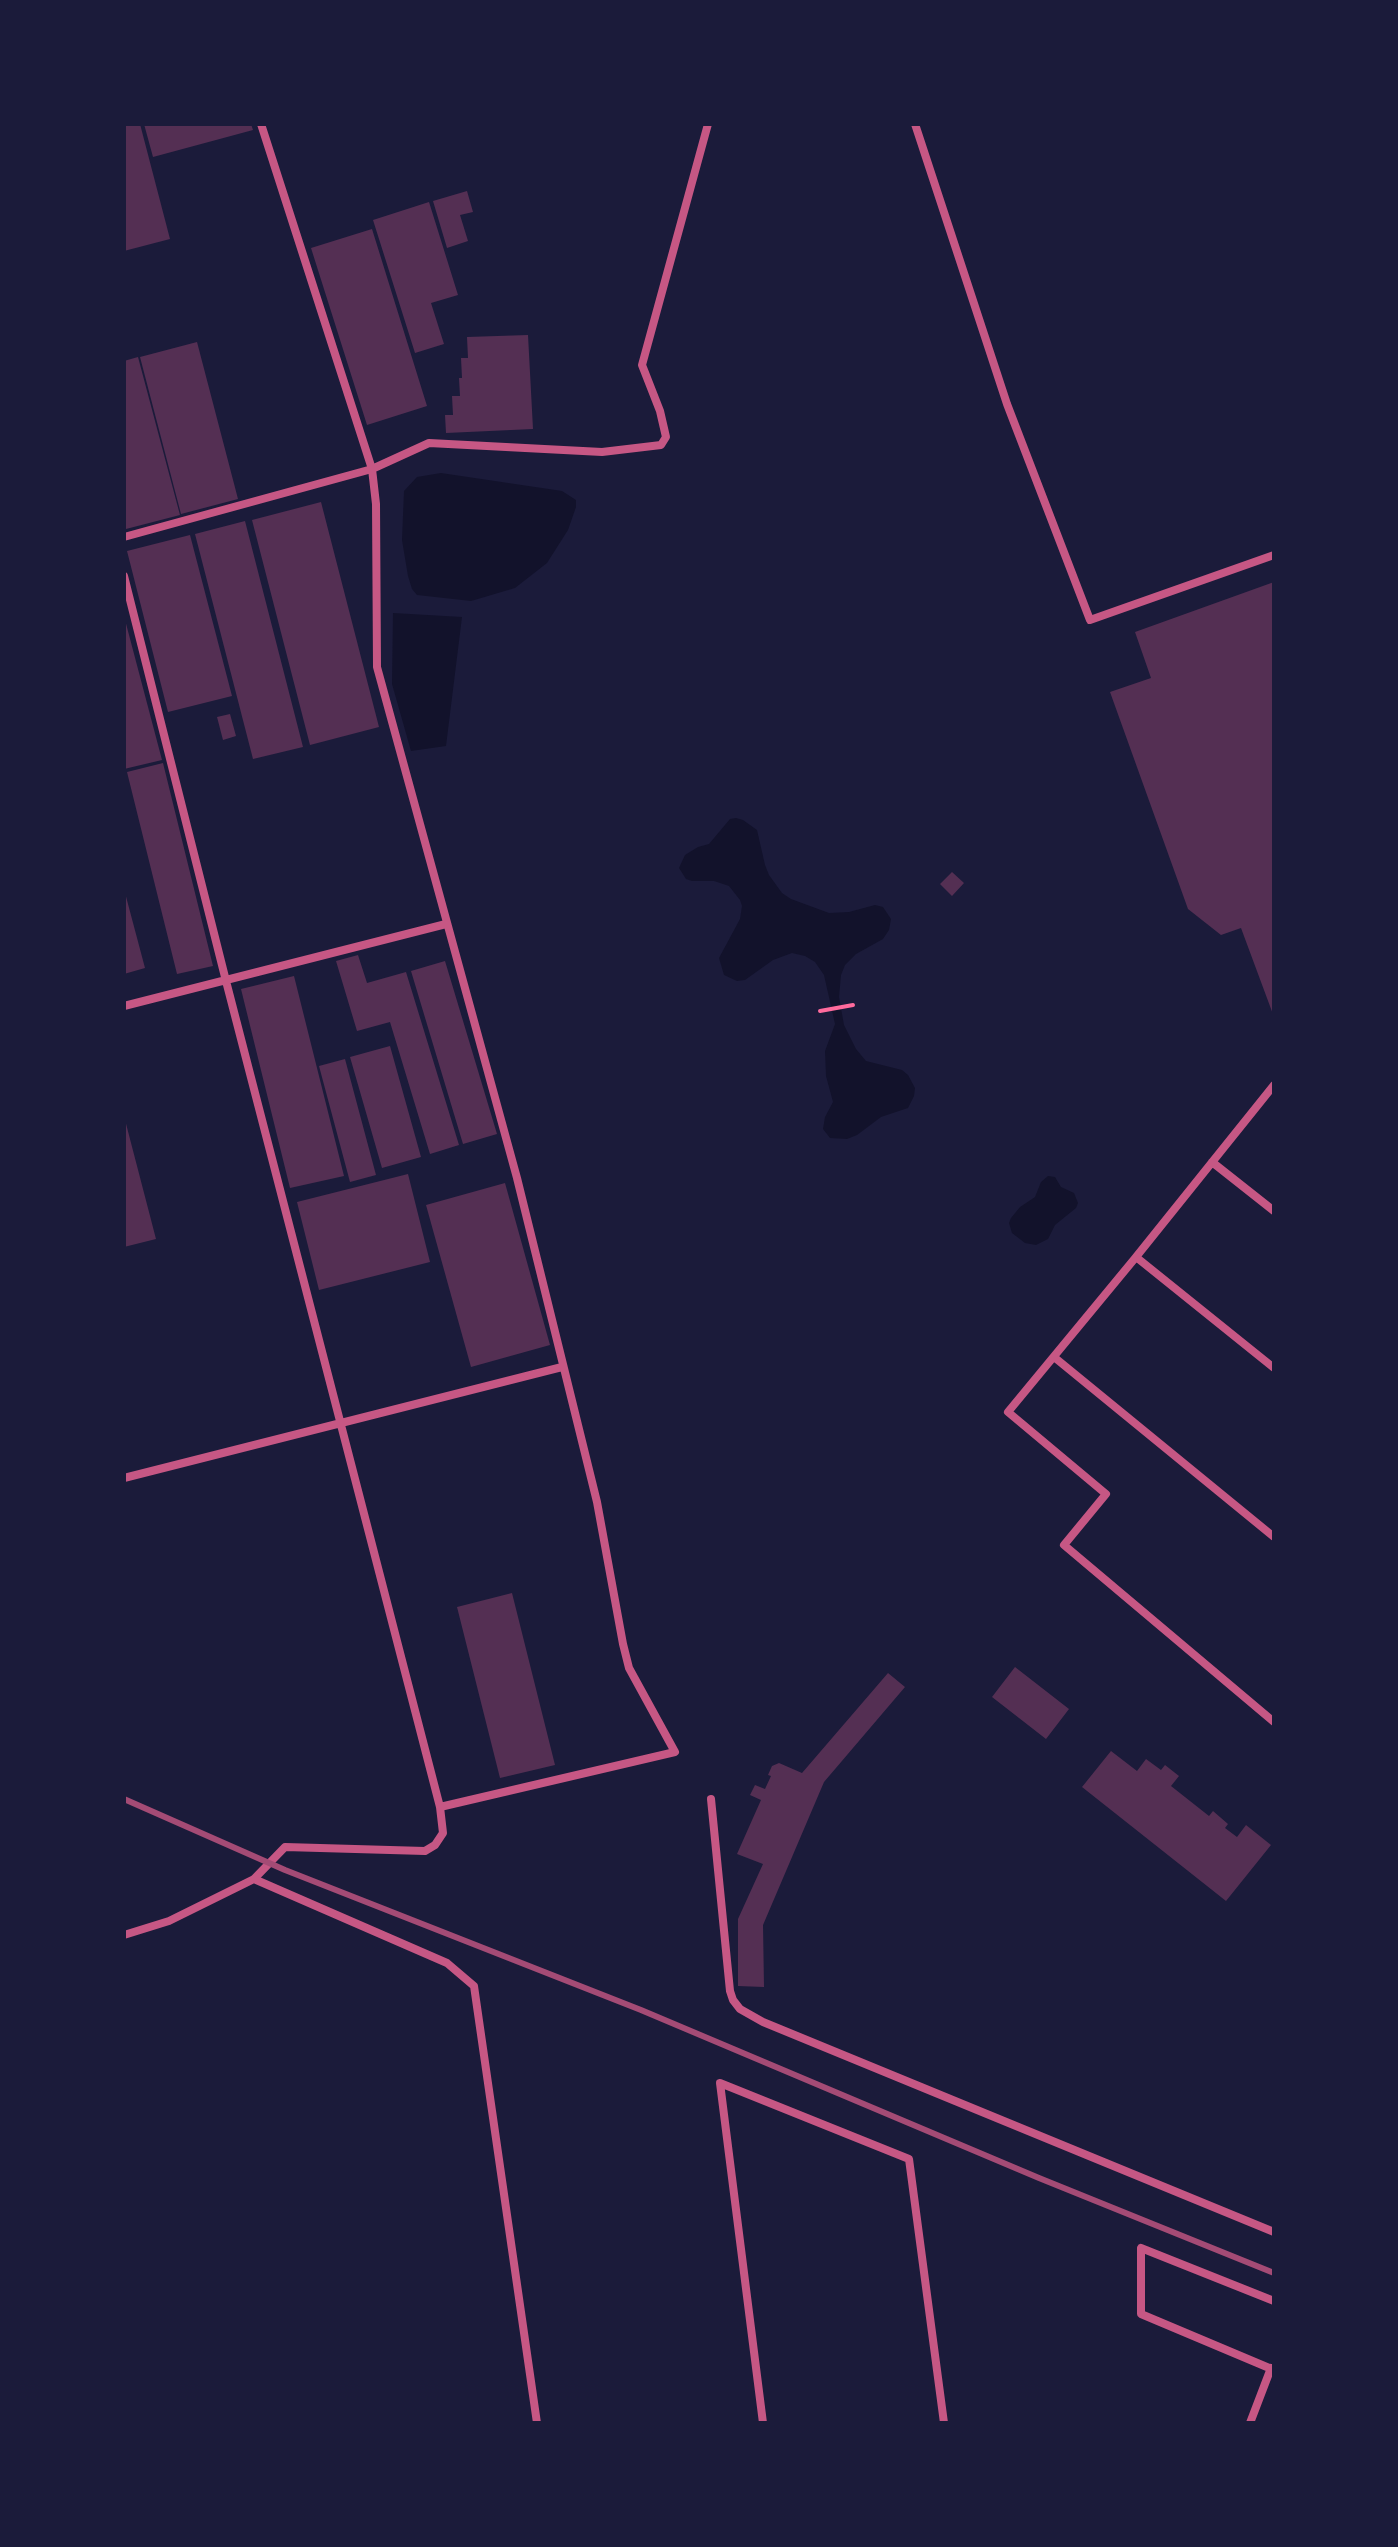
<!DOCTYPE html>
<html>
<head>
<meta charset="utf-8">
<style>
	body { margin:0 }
	#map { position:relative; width:1398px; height:2547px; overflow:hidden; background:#1b1b3a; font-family:Poppins,sans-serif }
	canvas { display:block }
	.frame { position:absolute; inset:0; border:126px solid #1b1b3a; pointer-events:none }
</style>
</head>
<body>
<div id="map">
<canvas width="1398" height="2547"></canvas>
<div class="frame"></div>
</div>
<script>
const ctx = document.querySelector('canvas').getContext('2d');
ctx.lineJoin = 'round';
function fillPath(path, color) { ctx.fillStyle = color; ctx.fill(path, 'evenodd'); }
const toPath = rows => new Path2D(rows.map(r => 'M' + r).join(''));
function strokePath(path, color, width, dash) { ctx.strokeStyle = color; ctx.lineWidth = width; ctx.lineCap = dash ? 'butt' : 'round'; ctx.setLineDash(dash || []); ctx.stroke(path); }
const water = toPath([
	[441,473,562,491,576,500,576,507,568,530,547,563,515,588,471,601,417,595,412,589,408,576,402,540,404,491,417,477],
	[393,613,462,617,446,746,411,751,392,684],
	[736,818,743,820,757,830,765,865,769,875,782,893,791,899,829,913,849,912,875,905,883,907,891,919,889,930,883,939,856,954,845,965,841,975,839,997,844,1025,856,1049,866,1061,902,1070,908,1075,915,1088,914,1096,908,1108,881,1117,857,1135,847,1139,830,1138,823,1129,825,1117,833,1102,826,1076,825,1051,835,1024,824,975,815,962,805,956,792,953,773,960,745,980,737,981,724,975,719,958,740,919,742,906,740,900,729,886,714,881,692,881,686,879,679,868,685,855,698,847,709,844,730,819],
	[1048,1176,1055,1177,1061,1187,1074,1193,1078,1203,1076,1208,1055,1225,1048,1239,1036,1245,1025,1243,1012,1233,1009,1223,1011,1218,1020,1207,1035,1197,1041,1182]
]);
const building = toPath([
	[124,124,140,124,170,239,124,251],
	[144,124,251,124,253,130,153,157],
	[467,191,473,212,460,215,468,241,447,248,433,201],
	[429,202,458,295,431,303,444,344,415,353,373,220],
	[372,229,427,406,367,425,311,248],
	[528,335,533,429,446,433,445,415,453,415,452,396,460,396,459,378,462,378,461,358,468,358,467,337],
	[197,342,238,499,181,514,140,357],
	[138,357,180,515,126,529,124,361],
	[321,502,379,727,310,745,252,520],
	[245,521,303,747,253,759,195,534],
	[190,535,232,696,168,712,127,551],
	[1274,582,1274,1017,1241,928,1221,935,1188,909,1110,692,1151,678,1135,632],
	[124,616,162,760,124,769],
	[230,714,236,736,223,740,217,717],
	[163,763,213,966,177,974,127,772],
	[952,872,964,883,952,896,940,884],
	[124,889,145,968,124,974],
	[358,955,367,983,406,972,459,1145,430,1154,390,1022,357,1031,336,961],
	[445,961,497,1134,463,1144,411,971],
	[294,976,344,1176,290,1188,241,989],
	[390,1046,421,1157,382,1168,350,1057],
	[345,1059,376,1175,350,1182,319,1066],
	[124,1116,156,1239,124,1247],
	[408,1174,430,1262,319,1290,297,1202],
	[505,1183,550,1345,471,1367,426,1205],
	[512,1593,555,1765,500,1778,457,1607],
	[1015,1667,1069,1709,1046,1739,992,1697],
	[888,1673,905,1687,824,1782,763,1925,764,1987,738,1986,738,1919,763,1864,737,1854,761,1800,750,1795,755,1785,765,1789,771,1776,768,1775,772,1766,779,1763,802,1773],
	[1111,1751,1137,1771,1146,1759,1161,1770,1165,1765,1179,1776,1171,1786,1209,1816,1213,1811,1228,1824,1225,1828,1237,1837,1246,1825,1271,1845,1226,1901,1082,1787]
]);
const path = toPath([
	[820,1011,853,1005]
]);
const minor = toPath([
	[261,124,372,469,376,504,377,667,517,1178,597,1502,623,1644,629,1668,675,1752,440,1807],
	[915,124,1007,404,1090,620,1274,555],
	[124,537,372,469,429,443,602,452,661,445,666,437,660,411,642,365,708,124],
	[124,576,226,981,440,1807,443,1833,435,1845,425,1851,285,1847,254,1879,169,1921,124,1935],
	[124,1006,446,924],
	[1274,1085,1136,1257,1274,1368],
	[1212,1162,1274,1211],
	[1136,1257,1008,1412,1106,1494,1064,1545,1274,1722],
	[1054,1357,1274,1537],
	[124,1478,562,1367],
	[711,1799,730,1991,733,2000,740,2009,763,2022,1274,2232],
	[254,1879,447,1963,474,1986,537,2423],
	[1274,2301,1141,2248,1141,2314,1274,2370],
	[763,2423,720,2083,909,2159,944,2423],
	[1250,2423,1271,2368]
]);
const rail = toPath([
	[124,1799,285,1870,641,2010,1039,2178,1274,2273]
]);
fillPath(water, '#12122b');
fillPath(building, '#542f53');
strokePath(path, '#ff6b9d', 4);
strokePath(minor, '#c65784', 8);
strokePath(rail, '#a44b75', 6);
</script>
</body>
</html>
